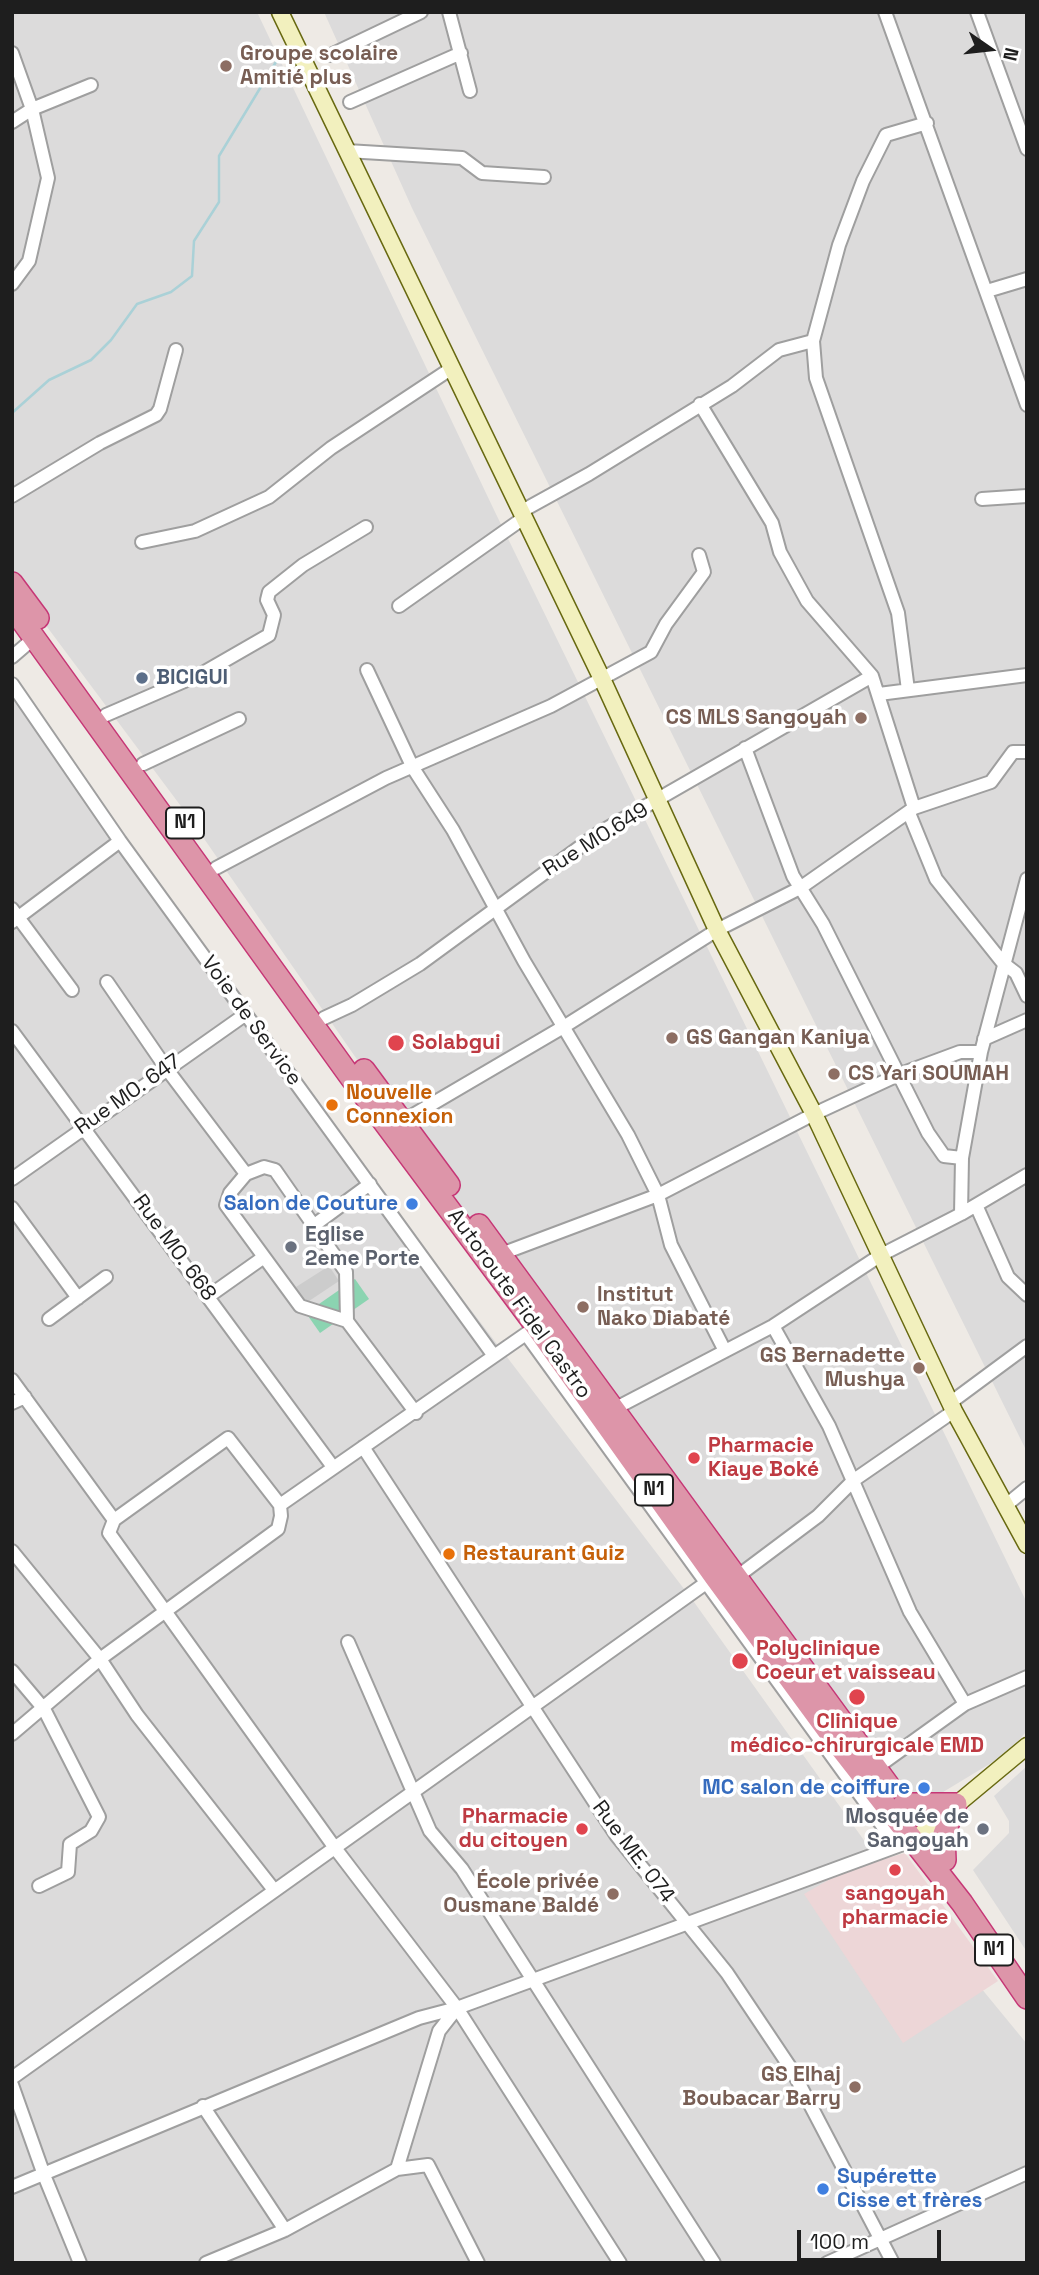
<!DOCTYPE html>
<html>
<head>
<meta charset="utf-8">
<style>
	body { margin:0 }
	#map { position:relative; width:1039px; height:2275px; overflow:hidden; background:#eeeae5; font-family:"Space Grotesk",sans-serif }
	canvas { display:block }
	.frame { position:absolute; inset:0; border:14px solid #1e1e1e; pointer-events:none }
	.north { position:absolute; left:955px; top:14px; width:70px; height:70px; -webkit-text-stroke:5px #fff; paint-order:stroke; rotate:104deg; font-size:19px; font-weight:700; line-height:28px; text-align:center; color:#1e1e1e }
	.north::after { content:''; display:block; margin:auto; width:24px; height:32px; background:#1e1e1e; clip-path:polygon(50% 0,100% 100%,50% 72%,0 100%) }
	.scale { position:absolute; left:797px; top:2230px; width:144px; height:32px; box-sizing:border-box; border:4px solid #1e1e1e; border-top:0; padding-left:9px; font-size:21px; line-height:24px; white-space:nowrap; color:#1e1e1e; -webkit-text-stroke:5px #fff; paint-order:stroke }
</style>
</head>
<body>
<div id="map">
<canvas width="1039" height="2275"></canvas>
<div class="frame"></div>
<div class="north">N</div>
<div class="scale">100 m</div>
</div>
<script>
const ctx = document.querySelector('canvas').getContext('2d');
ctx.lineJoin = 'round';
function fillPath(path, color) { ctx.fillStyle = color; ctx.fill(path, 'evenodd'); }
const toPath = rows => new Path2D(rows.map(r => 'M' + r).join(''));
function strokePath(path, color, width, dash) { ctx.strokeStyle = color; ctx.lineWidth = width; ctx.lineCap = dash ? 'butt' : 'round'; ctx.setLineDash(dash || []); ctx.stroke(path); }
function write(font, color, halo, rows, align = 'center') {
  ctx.font = font + ' "Space Grotesk",sans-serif'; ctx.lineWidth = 7; ctx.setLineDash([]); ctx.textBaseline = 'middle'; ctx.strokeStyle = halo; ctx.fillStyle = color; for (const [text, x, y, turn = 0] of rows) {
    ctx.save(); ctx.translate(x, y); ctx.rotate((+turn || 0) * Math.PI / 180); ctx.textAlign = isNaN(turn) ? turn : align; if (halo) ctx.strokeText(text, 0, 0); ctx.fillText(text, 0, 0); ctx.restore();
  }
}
const residential = toPath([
	[12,12,257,12,495,512,1027,1603,1027,1731,1006,1754,915,1809,451,1195,189,817,12,580],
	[324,12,1027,12,1027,1452,412,208],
	[12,687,342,1141,694,1602,893,1881,1027,2044,1027,2263,12,2263],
	[1027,1766,1027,1952,973,1870,1009,1833,1009,1821,994,1796]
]);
const commercial = toPath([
	[905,1853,998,1981,903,2043,804,1894,846,1870]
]);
const religious = toPath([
	[329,1266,339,1281,306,1303,296,1287]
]);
const pitch = toPath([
	[355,1279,369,1299,320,1333,306,1313]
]);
const stream = toPath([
	[12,413,49,380,91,360,111,340,137,304,171,292,192,276,194,241,219,202,219,156,282,52]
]);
const street = toPath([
	[449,12,470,91],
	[885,12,1027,405],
	[977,12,1027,149],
	[12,53,32,109,48,178,29,261,12,284],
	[331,55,421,12],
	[350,102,461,53],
	[12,122,32,109,91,85],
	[347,151,462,158,482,173,544,177],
	[987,291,1027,279],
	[700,404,772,523,780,552,807,601,872,676],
	[12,496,100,443,156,415,160,409,176,350],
	[982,499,1027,496],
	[522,511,589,474,732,386,779,350,813,341],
	[142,542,195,531,269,497,331,448,452,368],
	[399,606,525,517],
	[12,657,34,638],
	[367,670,413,768,453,830,524,961,628,1135,658,1195,671,1245,725,1351],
	[12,684,120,841,494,1356],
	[908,690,898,613,816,378,813,341,839,245,863,181,886,135,927,123],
	[879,694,1027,675],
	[106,715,203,673,269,635,274,615,267,600,269,592,303,565,366,527],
	[745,748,793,876,823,924,928,1133,944,1156,962,1158],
	[143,764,239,719],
	[909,813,936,879,1003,963,1016,973,1027,996],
	[216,868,386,778,551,706,651,652,666,624,704,572,699,555],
	[12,909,72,990],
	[12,922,120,841],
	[107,982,166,1068,246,1174],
	[324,1018,352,1005,420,964,599,833,872,676,914,808],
	[12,1031,333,1467],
	[984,1039,1027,1020],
	[403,1121,565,1026,717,930,800,888,914,808,991,782,1013,752,1027,752],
	[12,1179,246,1014],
	[976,1205,1008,1277,1027,1295],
	[12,1208,78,1298],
	[961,1214,962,1158,981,1052,1027,879],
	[313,1226,370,1184],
	[501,1254,658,1195,814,1114,898,1075,960,1052,981,1052],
	[209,1296,264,1257],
	[49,1319,106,1277],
	[347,1321,346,1272,275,1170,264,1167,246,1174,230,1193,226,1205,300,1306,347,1321,416,1413],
	[773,1326,829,1426,910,1612,965,1704,876,1768],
	[526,1334,897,1846],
	[12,1380,114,1520,228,1438,280,1505,281,1516,278,1529,100,1659,12,1734],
	[12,1403,25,1397],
	[950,1403,1027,1346],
	[616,1408,773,1326,881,1255,961,1214,1027,1175],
	[363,1447,616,1835,727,1973,792,2070,893,2263],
	[280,1505,533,1329],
	[1005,1506,1027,1488],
	[114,1520,109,1533,335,1848,457,2008,620,2263],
	[12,1551,100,1659,137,1715,274,1890],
	[738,1576,818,1516,854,1480,954,1411],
	[348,1642,430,1831,462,1869,714,2263],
	[12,1671,44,1709,99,1817,91,1831,70,1844,68,1872,39,1886],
	[965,1704,1027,1677],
	[12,2078,706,1583],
	[12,2085,44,2175,80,2263],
	[203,2106,285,2230],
	[397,2169,428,2165,478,2263],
	[12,2187,419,2018,457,2008,914,1840],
	[206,2263,285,2230,397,2169,439,2031,457,2008],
	[827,2263,1027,2173]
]);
const secondary = toPath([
	[280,12,603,681,717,930,814,1114,954,1411,1027,1545],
	[914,1840,1027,1746]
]);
const highway = toPath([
	[12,583,38,618],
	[12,607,349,1075,536,1326,715,1577,837,1743,962,1903,1027,1998],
	[364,1070,449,1185],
	[479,1225,889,1786],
	[904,1804,956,1804,944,1834,945,1860]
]);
const markers = [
	[226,66,7,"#8d6e63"],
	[142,678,7,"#5c6f8a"],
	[861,718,7,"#8d6e63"],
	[672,1038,7,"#8d6e63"],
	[396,1043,9,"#e0444e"],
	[834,1074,7,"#8d6e63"],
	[332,1105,7,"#e8710a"],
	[412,1204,7,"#3f7fe0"],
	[291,1247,7,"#6b7280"],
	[583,1307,7,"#8d6e63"],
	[919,1368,7,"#8d6e63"],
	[694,1458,7,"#e0444e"],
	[449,1554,7,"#e8710a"],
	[740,1661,9,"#e0444e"],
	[857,1697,9,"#e0444e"],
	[924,1788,7,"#3f7fe0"],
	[582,1829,7,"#e0444e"],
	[983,1829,7,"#6b7280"],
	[895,1870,7,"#e0444e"],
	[613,1894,7,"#8d6e63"],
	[855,2087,7,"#8d6e63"],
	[823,2189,7,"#3f7fe0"]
];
const shields = [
	[185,823,38],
	[654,1490,38],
	[994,1950,38]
];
const shieldNames = [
	["N1",185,823],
	["N1",654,1490],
	["N1",994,1950]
];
const educationNames = [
	["Groupe scolaire",240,54],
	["Amitié plus",240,78],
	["CS MLS Sangoyah",847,718,"right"],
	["GS Gangan Kaniya",686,1038],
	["CS Yari SOUMAH",848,1074],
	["Institut",597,1295],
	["Nako Diabaté",597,1319],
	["GS Bernadette",905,1356,"right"],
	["Mushya",905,1380,"right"],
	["École privée",599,1882,"right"],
	["Ousmane Baldé",599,1906,"right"],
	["GS Elhaj",841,2075,"right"],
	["Boubacar Barry",841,2099,"right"]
];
const serviceNames = [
	["BICIGUI",156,678]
];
const streetNames = [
	["Rue MO.649",596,840,-32],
	["Voie de Service",251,1021,54],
	["Rue MO. 647",128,1095,-35],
	["Rue MO. 668",174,1248,54],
	["Autoroute Fidel Castro",519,1304,54],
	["Rue ME. 074",633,1852,53]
];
const healthNames = [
	["Solabgui",412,1043],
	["Pharmacie",708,1446],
	["Kiaye Boké",708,1470],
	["Polyclinique",756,1649],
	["Coeur et vaisseau",756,1673],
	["Clinique",857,1722,"center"],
	["médico-chirurgicale EMD",857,1746,"center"],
	["Pharmacie",568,1817,"right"],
	["du citoyen",568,1841,"right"],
	["sangoyah",895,1894,"center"],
	["pharmacie",895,1918,"center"]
];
const foodNames = [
	["Nouvelle",346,1093],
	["Connexion",346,1117],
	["Restaurant Guiz",463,1554]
];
const shopNames = [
	["Salon de Couture",398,1204],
	["MC salon de coiffure",910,1788],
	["Supérette",837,2177,"left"],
	["Cisse et frères",837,2201,"left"]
];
const worshipNames = [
	["Eglise",305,1235],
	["2eme Porte",305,1259],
	["Mosquée de",969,1817,"right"],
	["Sangoyah",969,1841,"right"]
];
fillPath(residential, '#dcdbdb');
fillPath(commercial, '#edd6d7');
fillPath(religious, '#ccc');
fillPath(pitch, '#8bd4b1');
strokePath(stream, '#aad1d7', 2.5);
strokePath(street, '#9f9f9f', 16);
strokePath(secondary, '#686911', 19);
strokePath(highway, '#c63776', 24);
strokePath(street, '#fff', 12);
strokePath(secondary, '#f2f0be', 16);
strokePath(highway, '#dd95a9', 21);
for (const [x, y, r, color] of markers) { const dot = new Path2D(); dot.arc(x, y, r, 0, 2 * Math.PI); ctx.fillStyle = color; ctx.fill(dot); strokePath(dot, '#fff', 2.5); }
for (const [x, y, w] of shields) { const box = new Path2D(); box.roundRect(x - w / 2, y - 15.5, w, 31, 5); ctx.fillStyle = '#fff'; ctx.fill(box); strokePath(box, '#1e1e1e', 2); }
write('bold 19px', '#1e1e1e', null, shieldNames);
write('bold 21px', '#785e54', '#fff', educationNames, 'left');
write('bold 21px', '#4e5e75', '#fff', serviceNames, 'left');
write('21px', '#1e1e1e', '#fff', streetNames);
write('bold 21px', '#be3a42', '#fff', healthNames, 'left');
write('bold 21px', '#c56008', '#fff', foodNames, 'left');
write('bold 21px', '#366cbe', '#fff', shopNames, 'right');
write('bold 21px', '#5b616d', '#fff', worshipNames, 'left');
</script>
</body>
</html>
